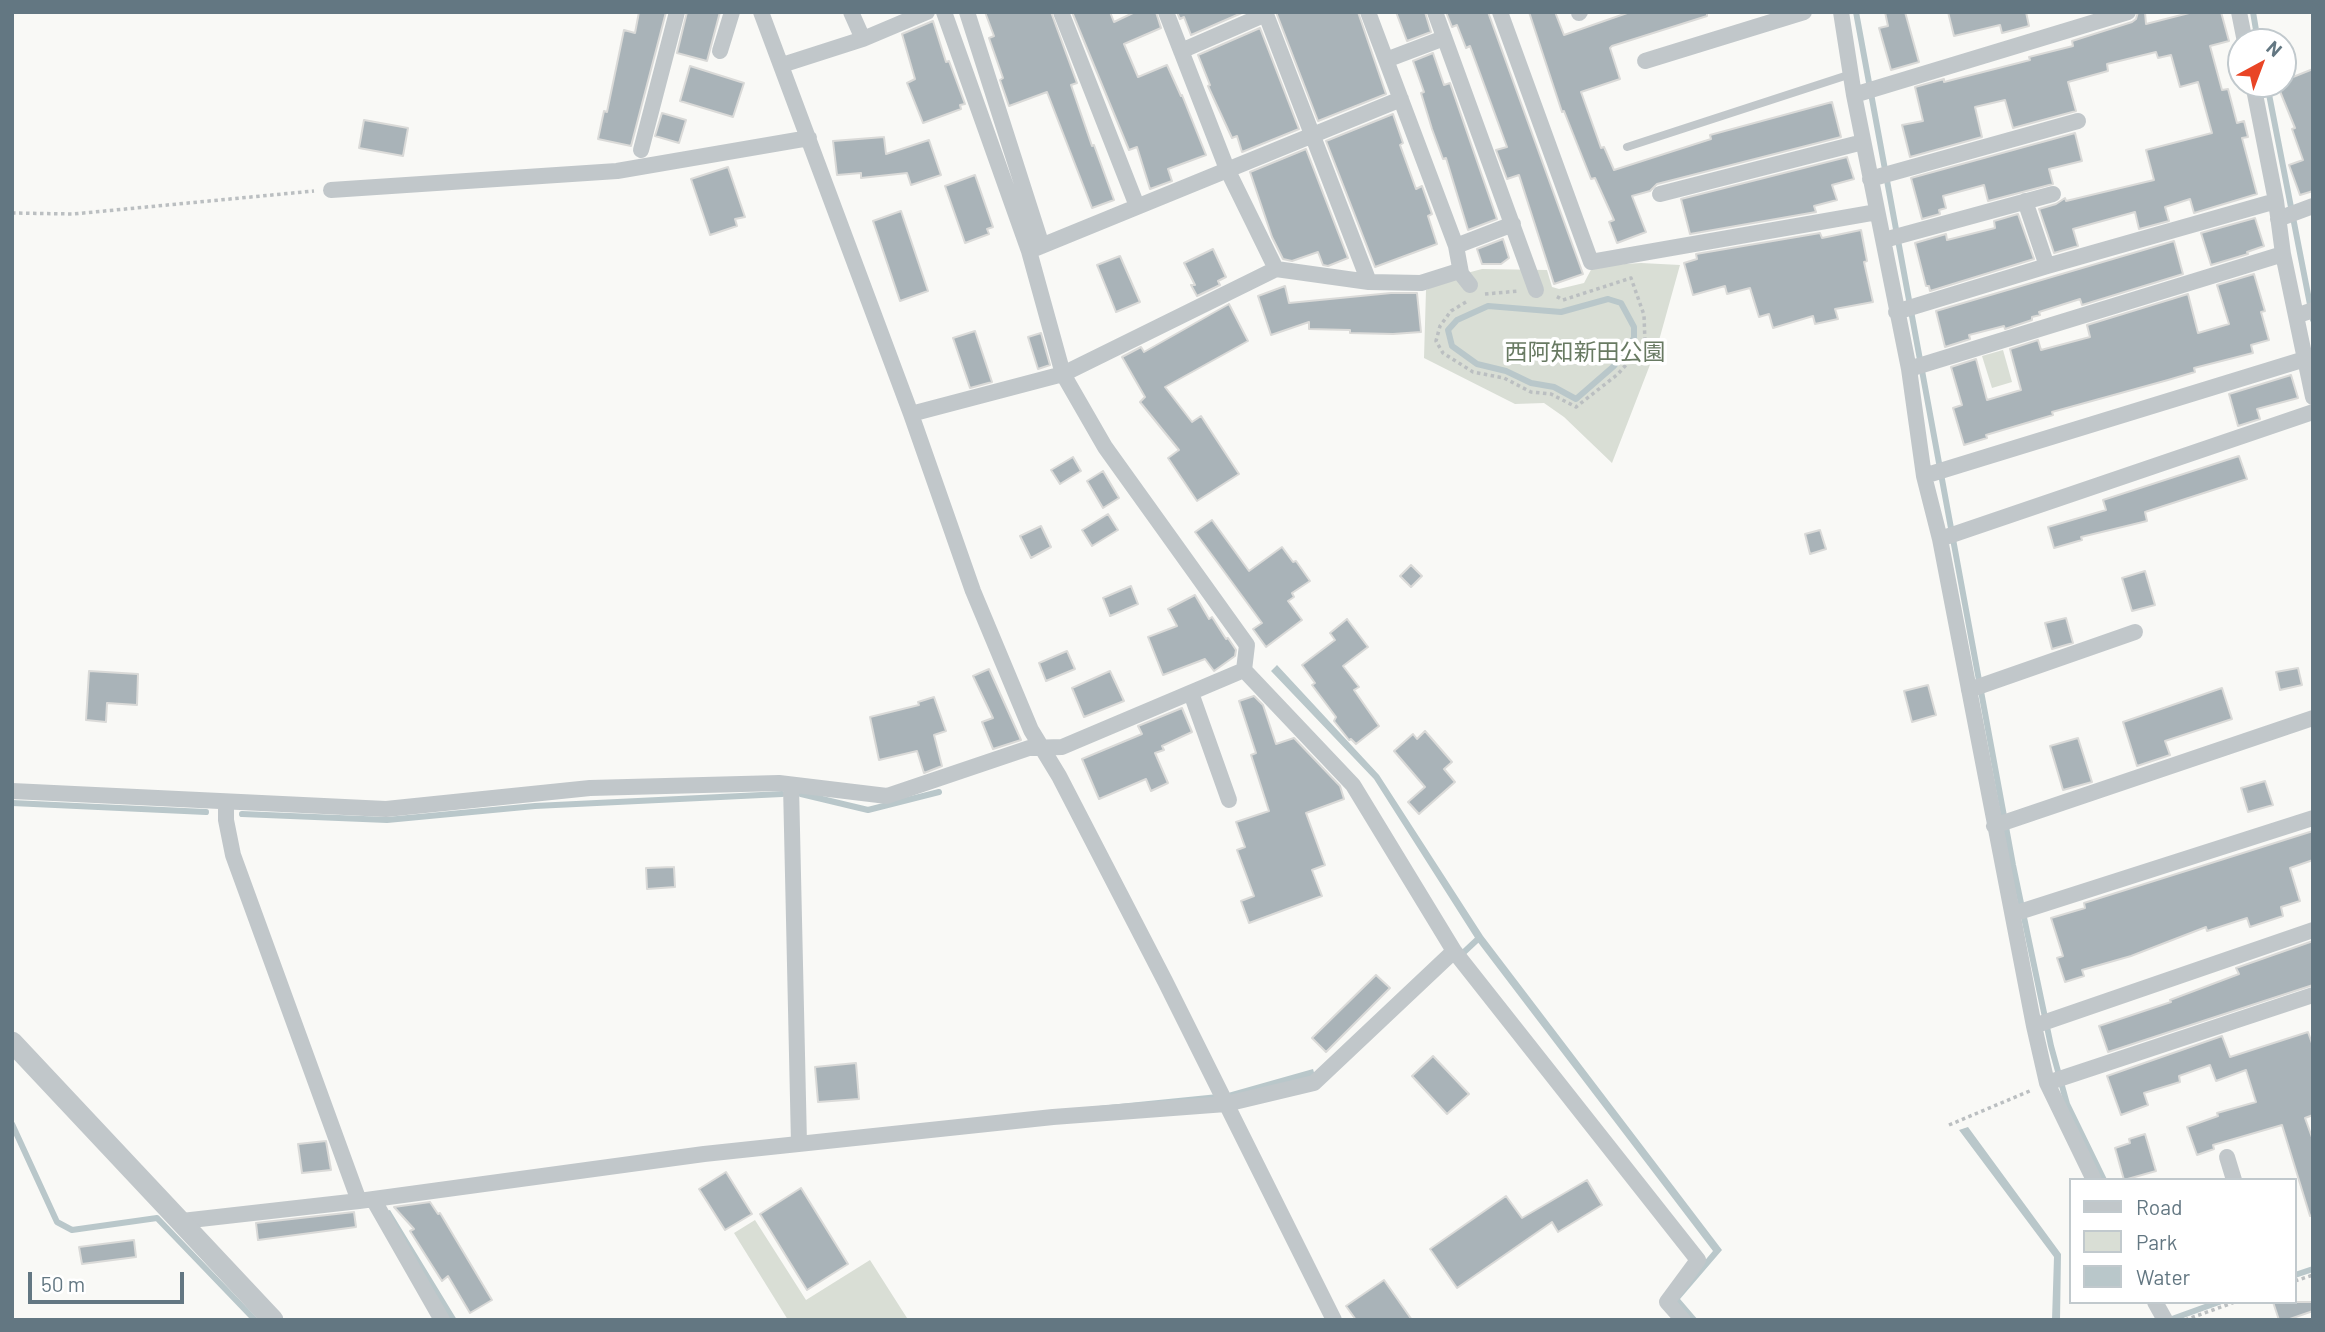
<!DOCTYPE html>
<html>
<head>
<meta charset="utf-8">
<style>
	body { margin:0 }
	#map { position:relative; width:2325px; height:1332px; overflow:hidden; background:#f9f9f6; font-family:Barlow,sans-serif }
	canvas { display:block }
	.frame { position:absolute; inset:0; border:14px solid #637782; pointer-events:none }
	.legend { position:absolute; left:2069px; top:1178px; width:228px; height:126px; box-sizing:border-box; background:#fff; border:2px solid #c1c9cd; margin:0; padding:9px 12px; list-style:none; font-size:21px; color:#637782 }
	.legend li { display:flex; align-items:center; gap:14px; height:35px }
	.legend b { width:35px; border:2px solid #c1c9cd }
	.north { position:absolute; left:2227px; top:28px; width:70px; height:70px; box-sizing:border-box; background:#fff; border:2px solid #c1c9cd; border-radius:50%; rotate:41deg; font-size:19px; font-weight:700; line-height:28px; text-align:center; color:#637782 }
	.north::after { content:''; display:block; margin:auto; width:24px; height:32px; background:#e94526; clip-path:polygon(50% 0,100% 100%,50% 72%,0 100%) }
	.scale { position:absolute; left:28px; top:1272px; width:156px; height:32px; box-sizing:border-box; border:4px solid #637782; border-top:0; padding-left:9px; font-size:21px; line-height:24px; white-space:nowrap; color:#637782; -webkit-text-stroke:5px #fff; paint-order:stroke }
</style>
</head>
<body>
<div id="map">
<canvas width="2325" height="1332"></canvas>
<div class="frame"></div>
<ul class="legend">
<li><b style="height:9px;background:#c1c7ca"></b>Road</li>
<li><b style="height:19px;background:#d9ded5"></b>Park</li>
<li><b style="height:19px;background:#b9c7ca"></b>Water</li>
</ul>
<div class="north">N</div>
<div class="scale">50 m</div>
</div>
<script>
const ctx = document.querySelector('canvas').getContext('2d');
ctx.lineJoin = 'round';
function fillPath(path, color) { ctx.fillStyle = color; ctx.fill(path, 'evenodd'); }
const toPath = rows => new Path2D(rows.map(r => 'M' + r).join(''));
function strokePath(path, color, width, dash) { ctx.strokeStyle = color; ctx.lineWidth = width; ctx.lineCap = dash ? 'butt' : 'round'; ctx.setLineDash(dash || []); ctx.stroke(path); }
function write(font, color, halo, rows, align = 'center') {
  ctx.font = font + ' Barlow,"Noto Sans JP",sans-serif'; ctx.lineWidth = 7; ctx.setLineDash([]); ctx.textBaseline = 'middle'; ctx.strokeStyle = halo; ctx.fillStyle = color; for (const [text, x, y, turn = 0] of rows) {
    ctx.save(); ctx.translate(x, y); ctx.rotate((+turn || 0) * Math.PI / 180); ctx.textAlign = isNaN(turn) ? turn : align; if (halo) ctx.strokeText(text, 0, 0); ctx.fillText(text, 0, 0); ctx.restore();
  }
}
const green = toPath([
	[1641,263,1680,265,1658,344,1612,463,1564,417,1544,403,1515,404,1424,358,1426,290,1452,277,1482,269,1547,270,1552,287,1559,289,1584,283,1593,266],
	[2003,350,2012,382,1992,388,1982,356],
	[755,1220,806,1300,870,1260,907,1318,788,1320,734,1233]
]);
const water = toPath([
	[1277,665,1379,775,1483,936,1722,1250,1680,1299,1698,1320,1689,1320,1672,1299,1713,1251,1477,941,1374,779,1271,671],
	[1313,1069,1315,1076,1229,1099,1029,1113,1228,1093],
	[1968,1127,2061,1254,2060,1320,2052,1320,2054,1257,1959,1130],
	[390,1210,457,1320,448,1320,384,1212]
]);
const stream = toPath([
	[1856,12,2013,865,2051,1046,2067,1104,2104,1180],
	[2253,12,2258,42],
	[2267,84,2313,320],
	[1608,299,1621,303,1634,327,1634,338,1614,366,1576,399,1554,387,1531,383,1506,371,1477,364,1452,346,1448,330,1457,320,1488,306,1561,312,1608,299],
	[801,794,868,810,939,792],
	[12,803,206,812],
	[242,814,387,820,535,806,782,794],
	[1463,953,1479,938],
	[12,1124,57,1222,72,1230,157,1218,255,1320],
	[2295,1275,2313,1269],
	[2172,1319,2219,1302]
]);
const building = toPath([
	[639,12,666,12,631,146,598,139,604,111,607,112,624,30,635,33,639,12],
	[687,12,720,12,707,61,677,53,687,12],
	[985,12,1051,12,1077,83,1071,85,1092,146,1094,145,1114,200,1092,208,1047,92,1009,106,1000,80,1003,78,989,38,994,36,985,12],
	[1072,12,1110,12,1114,22,1135,12,1156,12,1161,28,1124,44,1138,77,1167,65,1181,96,1182,95,1206,155,1168,169,1172,181,1150,189,1137,147,1129,150,1072,12],
	[1177,12,1244,12,1191,35,1184,17,1180,19,1177,12],
	[1276,12,1358,12,1386,94,1318,121,1276,12],
	[1396,12,1425,12,1431,32,1407,41,1396,12],
	[1446,12,1488,12,1583,274,1554,284,1519,175,1507,179,1496,150,1507,147,1470,46,1466,48,1457,25,1452,27,1446,12],
	[1529,12,1555,12,1564,35,1630,12,1707,12,1707,16,1612,46,1610,48,1620,79,1581,92,1601,148,1604,147,1614,170,1711,139,1710,135,1832,102,1841,137,1657,184,1650,191,1632,196,1646,232,1617,243,1609,222,1614,220,1595,178,1591,179,1564,111,1562,112,1529,12],
	[1885,12,1905,12,1919,62,1891,70,1879,28,1888,26,1885,12],
	[1948,12,2026,12,2029,26,2002,33,2000,25,1954,36,1948,12],
	[2138,12,2145,12,2146,24,2193,12,2221,12,2229,41,2210,46,2222,90,2228,89,2237,123,2244,121,2248,137,2242,138,2257,194,2194,213,2190,199,2165,207,2169,221,2139,229,2135,212,2073,229,2078,246,2054,253,2039,209,2056,204,2065,198,2066,201,2154,180,2146,150,2212,133,2198,82,2180,87,2171,55,2158,58,2156,52,2107,64,2108,71,2068,82,2076,111,2013,128,2005,100,1975,107,1982,137,1910,157,1902,125,1923,121,1915,87,1944,79,1944,82,2030,60,2029,57,2073,46,2072,41,2132,22,2136,19,2138,12],
	[933,21,946,62,949,61,965,104,960,105,961,109,923,123,907,83,915,79,902,34,933,21],
	[1260,28,1299,129,1242,152,1237,136,1232,138,1208,86,1210,85,1198,55,1260,28],
	[1433,53,1444,85,1450,83,1497,219,1468,230,1446,158,1443,159,1432,129,1421,93,1424,92,1413,61,1433,53],
	[690,66,744,83,733,117,680,101,690,66],
	[2313,69,2313,191,2300,195,2289,165,2303,160,2292,129,2295,128,2277,84,2283,84,2283,81,2313,69],
	[662,113,686,120,679,143,655,136,662,113],
	[1393,114,1403,143,1400,145,1416,189,1422,186,1432,214,1428,216,1437,244,1375,267,1326,141,1393,114],
	[364,120,408,128,403,156,359,148,364,120],
	[2075,133,2082,161,2049,169,2053,184,1988,201,1984,185,1943,196,1946,208,1939,210,1940,214,1922,219,1911,178,2075,133],
	[884,137,886,154,929,140,941,175,911,185,907,173,861,178,861,173,837,175,833,141,884,137],
	[1306,149,1348,258,1328,266,1323,265,1318,252,1292,261,1283,259,1272,237,1250,172,1306,149],
	[1847,157,1854,179,1832,185,1837,200,1814,206,1816,212,1690,234,1681,199,1847,157],
	[728,167,745,217,735,219,737,226,710,235,691,179,728,167],
	[975,175,993,227,987,229,989,234,965,243,945,186,975,175],
	[901,211,928,291,900,301,873,221,901,211],
	[2018,214,2034,259,1930,291,1929,286,1926,286,1915,243,1946,234,1947,240,1995,228,1994,221,2018,214],
	[2255,218,2264,246,2247,252,2248,254,2211,265,2201,233,2255,218],
	[1861,230,1867,261,1864,262,1873,302,1835,309,1838,319,1815,324,1813,316,1773,328,1769,314,1759,317,1750,288,1727,294,1725,286,1693,295,1684,263,1697,259,1696,254,1820,233,1822,238,1861,230],
	[1503,239,1509,258,1501,264,1482,264,1477,249,1503,239],
	[2174,241,2183,274,2082,305,2080,299,2039,312,2040,315,2032,317,2032,320,2005,329,2004,326,1969,335,1970,339,1945,347,1936,311,2174,241],
	[1213,249,1226,277,1218,281,1220,285,1197,296,1191,285,1195,285,1184,263,1213,249],
	[1120,256,1140,302,1116,312,1097,265,1120,256],
	[2254,274,2265,311,2261,312,2269,340,2251,345,2253,353,2194,368,2195,372,2168,380,2052,412,2053,415,1986,435,1987,438,1964,445,1953,408,1962,405,1951,367,1976,359,1987,400,2021,390,2010,349,2038,340,2041,350,2090,337,2087,325,2188,294,2198,333,2229,324,2217,285,2254,274],
	[1285,286,1289,303,1391,293,1417,293,1421,332,1393,334,1350,333,1350,330,1309,329,1309,322,1271,335,1258,296,1285,286],
	[1229,304,1248,341,1165,387,1192,422,1201,416,1239,474,1197,501,1168,458,1179,450,1140,402,1145,397,1122,357,1141,347,1144,352,1229,304],
	[975,331,992,382,970,388,953,338,975,331],
	[1041,333,1050,365,1038,369,1028,337,1041,333],
	[2291,375,2298,398,2257,409,2260,419,2238,426,2229,394,2291,375],
	[2239,456,2247,479,2145,512,2147,521,2081,537,2082,540,2054,548,2048,527,2106,510,2103,500,2239,456],
	[1073,457,1081,471,1060,484,1051,470,1073,457],
	[1103,471,1119,498,1103,508,1087,481,1103,471],
	[1108,514,1118,530,1092,546,1082,530,1108,514],
	[1212,520,1249,571,1282,547,1293,562,1296,561,1310,581,1292,593,1294,597,1288,601,1302,620,1266,647,1253,629,1262,623,1195,532,1212,520],
	[1041,526,1051,547,1031,558,1020,536,1041,526],
	[1820,530,1826,549,1810,554,1805,534,1820,530],
	[1411,565,1422,576,1411,587,1400,576,1411,565],
	[2145,571,2155,605,2132,611,2122,578,2145,571],
	[1131,586,1138,604,1110,616,1103,598,1131,586],
	[1195,595,1209,619,1212,617,1226,639,1228,638,1236,650,1235,656,1214,671,1205,659,1163,675,1148,637,1177,626,1168,609,1195,595],
	[2066,618,2073,643,2052,649,2045,623,2066,618],
	[1347,619,1368,647,1343,666,1359,687,1354,690,1379,726,1356,744,1351,739,1349,740,1334,721,1336,717,1312,685,1315,683,1302,665,1335,640,1330,633,1347,619],
	[1067,651,1075,669,1046,681,1039,663,1067,651],
	[2298,668,2302,685,2280,690,2276,672,2298,668],
	[989,669,1021,740,993,749,982,722,993,718,973,676,989,669],
	[89,671,138,674,137,705,107,703,106,722,86,720,89,671],
	[1110,671,1124,701,1084,717,1072,688,1110,671],
	[1928,685,1936,715,1912,722,1904,691,1928,685],
	[2222,688,2232,719,2165,741,2170,755,2137,766,2123,722,2222,688],
	[1254,696,1263,705,1276,744,1294,738,1340,786,1344,799,1306,813,1325,865,1312,870,1322,896,1249,923,1241,901,1254,896,1237,850,1245,847,1236,822,1269,811,1251,755,1256,753,1239,701,1254,696],
	[934,697,946,731,934,735,942,766,924,773,917,751,879,760,870,717,919,705,918,702,934,697],
	[1182,708,1192,732,1162,746,1164,750,1155,753,1168,783,1151,791,1146,779,1099,799,1082,759,1142,734,1138,726,1182,708],
	[1425,731,1452,762,1444,769,1455,782,1419,814,1408,802,1425,787,1394,751,1413,734,1417,739,1425,731],
	[2078,738,2092,782,2063,790,2050,746,2078,738],
	[2265,781,2273,805,2248,812,2241,788,2265,781],
	[2313,831,2313,860,2290,868,2300,901,2281,907,2283,916,2250,927,2247,918,2207,931,2206,927,2131,956,2082,970,2084,976,2065,982,2057,958,2063,956,2051,918,2085,908,2084,903,2103,897,2313,831],
	[674,867,675,887,647,889,646,868,674,867],
	[2313,941,2313,985,2108,1052,2099,1026,2171,1002,2170,1000,2239,974,2236,968,2313,941],
	[1376,975,1390,988,1326,1052,1312,1038,1376,975],
	[2308,1032,2313,1046,2313,1115,2305,1118,2313,1140,2313,1215,2310,1216,2282,1125,2213,1145,2214,1149,2197,1155,2187,1127,2218,1116,2217,1113,2256,1102,2246,1070,2216,1081,2210,1065,2179,1076,2180,1082,2144,1093,2148,1105,2121,1115,2107,1076,2222,1036,2230,1057,2308,1032],
	[1433,1056,1469,1094,1447,1114,1412,1076,1433,1056],
	[856,1063,859,1099,818,1102,815,1067,856,1063],
	[2145,1134,2156,1171,2124,1180,2115,1148,2130,1143,2129,1139,2145,1134],
	[326,1141,331,1170,302,1173,298,1144,326,1141],
	[726,1172,752,1214,725,1230,699,1189,726,1172],
	[1587,1180,1602,1205,1558,1232,1552,1222,1457,1288,1430,1249,1506,1196,1522,1218,1587,1180],
	[801,1188,848,1264,807,1290,760,1214,801,1188],
	[430,1202,438,1214,440,1213,492,1300,470,1313,448,1276,442,1281,410,1231,414,1229,394,1207,430,1202],
	[354,1212,356,1227,258,1240,256,1223,354,1212],
	[134,1240,136,1257,82,1264,79,1247,134,1240],
	[1384,1280,1412,1320,1356,1320,1346,1306,1384,1280],
	[2273,1302,2313,1302,2313,1311,2287,1320,2279,1320,2273,1302]
]);
const path = toPath([
	[12,213,73,214,314,191],
	[1485,294,1519,291],
	[1466,302,1451,311,1440,326,1436,341,1443,353,1473,372,1504,378,1531,392,1551,394,1576,407,1618,374,1645,343,1644,315,1631,278,1563,300,1554,295],
	[1949,1125,2032,1090],
	[2295,1281,2313,1275],
	[2185,1320,2235,1302]
]);
const service = toPath([
	[1627,147,1851,74]
]);
const minor = toPath([
	[761,12,911,414,973,591,1031,730,1059,776,1165,981,1334,1320],
	[851,12,863,39],
	[967,12,1042,246],
	[1061,12,1137,206],
	[1166,12,1227,169,1276,269],
	[1265,12,1369,282],
	[1368,12,1456,246,1461,273],
	[1435,12,1536,290],
	[1500,12,1591,262,1877,212],
	[1841,12,1854,95,1909,369,1924,476,1940,539,2034,1026,2047,1083,2094,1180],
	[2239,12,2245,42],
	[1579,13,1580,12],
	[720,51,732,12],
	[1181,51,1266,14],
	[1386,60,1444,38],
	[1645,61,1804,12],
	[782,65,863,39,927,12],
	[2253,84,2276,201,2283,254,2313,397],
	[1854,95,2128,12],
	[641,150,677,12],
	[1870,179,2078,121],
	[331,190,617,171,809,138],
	[1660,194,1863,142],
	[2025,201,2047,266],
	[2278,219,2313,206],
	[1884,240,2053,194],
	[1456,246,1513,224],
	[1029,251,1401,99],
	[1896,312,2047,266,2276,201],
	[2296,316,2313,310],
	[1909,369,2283,254],
	[911,414,1063,374,1276,269,1369,282,1421,283,1459,271,1470,285],
	[1924,476,2305,359],
	[1940,539,2313,412],
	[1969,690,2135,632],
	[1191,693,1229,800],
	[791,785,799,1144],
	[12,791,386,809,590,788,779,783,887,796,1029,748,1062,747,1244,670],
	[226,803,226,820,233,855,359,1201],
	[1994,826,2313,718],
	[2013,914,2313,818],
	[1454,951,1698,1260,1667,1302,1683,1320],
	[2034,1026,2313,930],
	[2047,1083,2313,995],
	[2227,1157,2234,1180],
	[373,1199,442,1320],
	[182,1221,359,1201,704,1154,1053,1117,1226,1104,1314,1083,1454,951,1353,785,1244,670,1247,645,1105,447,1063,374,1029,251,944,12],
	[2155,1302,2165,1320]
]);
const tertiary = toPath([
	[12,1042,273,1320]
]);
const parkNames = [
	["西阿知新田公園",1585,352]
];
fillPath(green, '#d9ded5');
fillPath(water, '#b9c7ca');
strokePath(stream, '#b9c7ca', 6);
fillPath(building, '#a9b3b8');
strokePath(building, '#dadad8', 2);
strokePath(path, '#bbbfc1', 3.5, [3.5, 3.5]);
strokePath(service, '#c1c7ca', 8);
strokePath(minor, '#c1c7ca', 16);
strokePath(tertiary, '#c1c7ca', 21);
write('23px', '#687a62', '#fff', parkNames);
</script>
</body>
</html>
